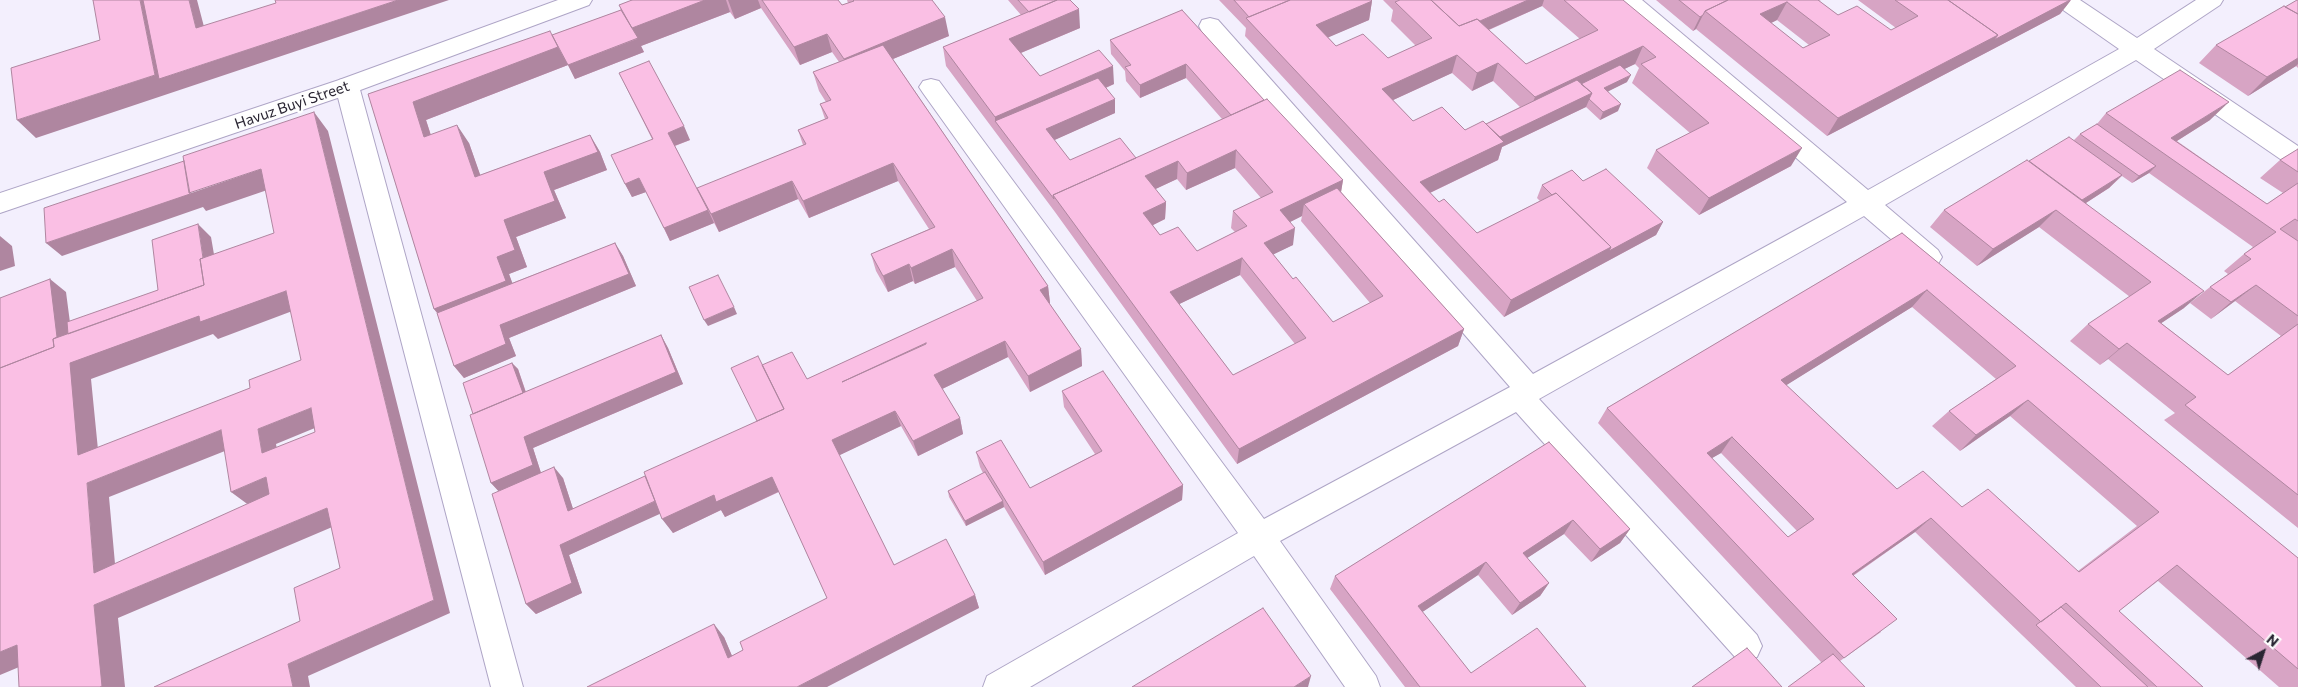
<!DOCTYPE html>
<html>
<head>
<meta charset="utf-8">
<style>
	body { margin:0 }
	#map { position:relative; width:2298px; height:687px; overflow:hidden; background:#f3effd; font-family:Commissioner,sans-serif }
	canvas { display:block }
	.north { position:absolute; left:2238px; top:627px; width:50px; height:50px; -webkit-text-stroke:4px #fefefe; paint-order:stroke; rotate:40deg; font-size:14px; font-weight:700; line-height:20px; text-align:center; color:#2a2633 }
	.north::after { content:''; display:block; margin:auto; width:18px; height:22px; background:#2a2633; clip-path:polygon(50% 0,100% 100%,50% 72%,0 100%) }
</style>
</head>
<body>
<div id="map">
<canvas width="2298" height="687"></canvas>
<div class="north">N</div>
</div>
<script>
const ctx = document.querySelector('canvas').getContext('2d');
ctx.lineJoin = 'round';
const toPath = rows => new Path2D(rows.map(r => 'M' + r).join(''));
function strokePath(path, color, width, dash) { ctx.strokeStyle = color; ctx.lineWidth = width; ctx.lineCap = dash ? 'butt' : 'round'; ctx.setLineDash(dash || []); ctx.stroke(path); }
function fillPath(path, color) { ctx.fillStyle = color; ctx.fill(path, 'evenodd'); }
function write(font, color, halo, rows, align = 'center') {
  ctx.font = font + ' Commissioner,sans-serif'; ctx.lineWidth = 5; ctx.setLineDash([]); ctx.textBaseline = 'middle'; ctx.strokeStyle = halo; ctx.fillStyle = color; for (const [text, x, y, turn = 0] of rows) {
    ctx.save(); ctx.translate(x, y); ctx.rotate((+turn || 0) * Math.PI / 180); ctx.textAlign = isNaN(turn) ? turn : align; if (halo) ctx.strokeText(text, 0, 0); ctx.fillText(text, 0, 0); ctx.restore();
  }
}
const minor = toPath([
	[1617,0,1642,0,1868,190,2119,49,2056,5,2053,0,2080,0,2137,38,2196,0,2223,0,2220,5,2154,49,2298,146,2298,167,2289,165,2136,60,1885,205,1938,250,1942,257,1938,264,1929,267,1920,264,1864,216,1539,399,1757,635,1762,646,1757,657,1746,661,1735,657,1516,412,1280,541,1376,676,1380,687,1345,687,1254,556,1030,687,983,687,987,676,1238,533,923,93,919,87,923,81,931,79,939,81,1264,519,1510,387,1202,32,1199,26,1202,20,1210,18,1218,20,1533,374,1847,202,1620,5,1617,0],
	[347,78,355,80,359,86,523,687,491,687,335,86,339,80,347,78]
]);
const major = toPath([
	[558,0,592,0,589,5,355,92,0,213,0,193,339,80,558,0]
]);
const wall = toPath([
	[632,0,838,0,842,5,848,3,847,0,932,0,949,36,893,59,1048,286,1050,303,1049,303,1081,349,1082,366,1030,392,1008,357,942,389,960,418,963,434,918,456,901,426,839,455,894,565,975,595,979,608,587,687,724,637,732,656,743,650,827,598,779,492,725,517,721,510,673,533,660,513,569,555,582,593,536,614,526,604,499,491,491,483,473,414,512,363,518,369,526,392,661,335,668,348,683,384,533,448,541,473,563,478,573,509,645,476,757,421,762,365,807,379,977,301,955,267,915,284,913,281,888,292,876,271,871,254,929,229,898,181,809,218,798,199,719,232,713,221,714,223,670,241,646,192,632,197,625,184,652,139,619,73,690,140,675,146,697,189,803,145,798,130,825,119,820,104,826,102,819,91,813,72,839,62,832,52,800,65,761,8,735,19,730,12,641,46,644,52,575,79,568,65,426,120,431,135,469,143,480,175,590,135,600,152,607,170,554,190,566,218,516,237,527,267,509,274,512,283,615,243,623,256,636,286,509,338,516,356,464,378,454,366,437,313,434,309,368,94,552,35,621,10,619,5],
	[1008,0,1070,0,1080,28,1021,53,1040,76,1114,84,1106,88,1115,113,1054,140,1070,160,1136,158,1222,119,1186,78,1140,98,1126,81,1125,71,1111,54,1110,40,1182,10,1264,100,1343,180,1341,192,1464,329,1458,346,1237,464,1055,212,946,66,943,47,1021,15],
	[1235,168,1261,198,1233,211,1231,228,1235,232,1197,251,1160,235,1153,225,1165,219,1166,202,1155,189,1177,179,1186,190],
	[1302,216,1301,221,1370,303,1333,322,1293,279,1273,254,1293,245,1290,222],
	[1240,275,1295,344,1233,375,1179,304],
	[1219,0,1371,0,1372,1,1369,20,1328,37,1336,46,1388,58,1416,46,1391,21,1393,10,1383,0,1623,0,1791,166,1699,215,1647,168,1656,150,1690,133,1632,83,1639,68,1635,64,1624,69,1627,82,1608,91,1618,111,1600,120,1586,107,1502,147,1498,160,1430,193,1439,202,1477,233,1540,201,1537,198,1542,185,1583,181,1663,222,1656,235,1504,317,1245,36,1246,28],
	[1542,6,1580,39,1526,64,1489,30],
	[1452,73,1472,91,1493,81,1520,107,1486,124,1465,130,1413,121,1393,100],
	[1656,0,1821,0,1819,1,1838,15,1891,30,1896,28,1858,0,2071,0,2060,14,1827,136,1696,29,1693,31],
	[1777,20,1809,45,1803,48,1771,23],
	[2298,0,2298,68,2296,66,2248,96,2199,63,2216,45],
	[2106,113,2210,120,2177,141,2267,204,2283,193,2260,178,2280,160,2298,149,2298,528,2164,420,2175,413,2108,359,2100,365,2070,341,2088,324,2130,297,2039,227,1977,266,1930,227,1944,210,2029,161,2074,140,2080,134,2097,124],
	[2149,173,2253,247,2244,254,2224,271,2228,274,2210,287,2190,303,2211,319,2235,301,2281,336,2228,375,2161,323,2184,308,2086,203,2109,188,2122,176,2132,183],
	[1902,233,2298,558,2298,687,2279,687,2158,581,2119,611,2203,687,2076,687,1915,532,1853,576,1881,632,1840,661,1821,662,1598,423,1607,408],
	[1912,307,1996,379,1949,411,1932,426,1960,451,2010,416,2137,526,2078,571,1962,507,1897,489,1786,385],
	[1721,453,1797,531,1788,537,1711,458],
	[1062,391,1183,485,1182,500,1045,575,1004,507,966,526,949,497,948,491,983,473,980,467,976,452,1030,488,1095,454,1064,407],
	[1549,442,1630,529,1620,543,1591,562,1564,534,1527,558,1549,583,1540,596,1512,615,1478,575,1422,612,1471,673,1586,687,1405,687,1330,589,1335,576]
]);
const shadedWall = toPath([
	[140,0,151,0,168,76,398,0,449,0,36,138,17,120,155,75],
	[189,0,197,0,208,42,196,28],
	[705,0,726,0,730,12,641,46,644,52,575,79,568,65,637,39,632,28],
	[728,0,758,0,761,8,735,19],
	[1528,0,1544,0,1542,6,1454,45,1458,31],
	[2071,0,2060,14,1827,136,1838,118,1998,35],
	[1372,1,1369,20,1313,44,1316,25],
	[1787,2,1777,20,1751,33,1760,14],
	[1079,9,1080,28,1011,57,1009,39],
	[1703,15,1696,29,1693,31,1700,17],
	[945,17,949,36,849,77,844,59],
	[827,34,832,52,800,65,794,47],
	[1643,46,1635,64,1528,115,1535,97],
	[558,47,568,65,426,120,437,155,424,137,413,102],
	[1457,55,1452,73,1378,107,1382,89],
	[2298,58,2298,64,2296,66,2248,96,2267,77],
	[1498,63,1493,81,1472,91,1477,73],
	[1186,64,1186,78,1140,98,1140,85],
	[1113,66,1114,84,1004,132,995,121,995,117],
	[1631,75,1627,82,1601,95,1604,88],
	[1592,93,1586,107,1502,147,1498,160,1417,199,1420,182,1495,139],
	[1115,99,1115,113,1048,143,1046,129],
	[2229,102,2210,120,2161,151,2171,138],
	[1621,104,1618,111,1600,120,1603,112],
	[314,112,328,131,450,613,308,676,310,687,293,687,288,664,434,600],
	[457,125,469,143,487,194,475,177],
	[684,126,690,140,674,146,668,133],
	[590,135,600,152,607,170,554,190,566,218,516,237,527,267,509,274,518,298,447,325,434,309,497,257,504,220,544,172],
	[1802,148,1791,166,1699,215,1709,198],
	[1236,150,1235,168,1186,190,1187,173],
	[1178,161,1177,179,1145,194,1145,176],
	[893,163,898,181,809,218,803,201],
	[2156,166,2149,173,2132,183,2139,176],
	[261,169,276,187,206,211,203,207,62,256,46,243],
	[2122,175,2109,188,2064,217,2076,204],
	[639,178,646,192,632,197,625,184],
	[1343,180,1340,198,1304,204,1302,216,1278,228,1280,210],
	[792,181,798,199,719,232,711,214],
	[1166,202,1165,219,1143,230,1143,213],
	[708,210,714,223,670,241,664,228],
	[2056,210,2039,227,1977,266,1993,249],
	[1663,222,1656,235,1504,317,1511,300,1611,247],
	[198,224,211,237,222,301,199,316,286,291,303,307,218,339,213,334,91,379,100,470,78,455,0,392,50,279,66,292,72,338,208,289],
	[1295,228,1293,245,1262,260,1264,243],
	[0,236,12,246,15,266,0,271],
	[615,243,623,256,636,286,509,338,516,356,464,378,454,366,500,325],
	[952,249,955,267,915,284,911,268],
	[1242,258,1240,275,1169,309,1170,292],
	[909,264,913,281,888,292,883,276],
	[2256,285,2235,301,2211,319,2231,302],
	[1048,286,1050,303,1042,307,1040,290],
	[1927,290,1912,307,1769,396,1781,380],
	[2204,291,2184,308,2139,338,2158,321],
	[734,307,737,314,708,326,704,320],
	[1464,329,1458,346,1237,464,1239,449],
	[661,335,668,348,683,384,533,448,542,476,501,494,491,483,524,437],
	[1005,341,1008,357,938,391,934,375],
	[2127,343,2108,359,2100,365,2119,349],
	[1081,349,1082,366,1030,392,1028,376],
	[512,363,518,369,530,405,480,427],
	[2028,400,2010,416,1960,451,1976,435],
	[311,408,327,423,276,444,280,468,262,453,258,429],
	[895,411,901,426,838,456,832,440],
	[960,418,963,434,918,456,913,441],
	[221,430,240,445,109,497,117,586,94,573,87,483],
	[1732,437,1721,453,1695,468,1707,453],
	[554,467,563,478,577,521,568,511],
	[266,477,284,492,250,506,231,492],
	[772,477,780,491,725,517,721,510,673,533,662,519,714,495],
	[1183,485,1182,500,1045,575,1043,562],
	[656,501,664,512,569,555,582,593,536,614,526,604,560,545],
	[1003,501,1004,507,966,526,965,521],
	[327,508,344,522,118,618,125,687,100,687,94,605],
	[1931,518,1915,532,1836,587,1852,574],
	[1573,520,1564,534,1515,566,1523,553],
	[1630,529,1620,543,1591,562,1600,549],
	[1486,562,1478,575,1412,619,1418,606],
	[1549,583,1540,596,1512,615,1520,603],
	[975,595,979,608,827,687,797,687],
	[714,624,724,637,738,670,728,658],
	[17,645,43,657,0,675,0,652],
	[1311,676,1308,687,1294,687]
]);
const building = toPath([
	[93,0,140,0,155,75,17,120,11,68,100,40,93,0],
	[143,0,189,0,196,28,276,3,275,0,398,0,159,79,143,0],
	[632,0,705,0,632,28,619,5,632,0],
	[762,0,838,0,842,5,854,1,853,0,932,0,945,17,844,59,827,34,794,47,762,0],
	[1018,0,1057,0,1029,12,1018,0],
	[1057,0,1070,0,1079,9,1009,39,1040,76,1099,50,1113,66,995,117,943,47,1057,0],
	[1234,0,1290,0,1249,17,1234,0],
	[1290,0,1371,0,1372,1,1316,25,1336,46,1363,34,1388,58,1432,38,1395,2,1400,0,1431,0,1459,26,1477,19,1526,64,1598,30,1564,0,1623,0,1802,148,1709,198,1656,150,1709,123,1641,64,1656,57,1643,46,1535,97,1498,63,1477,73,1457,55,1382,89,1413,121,1442,107,1465,130,1483,121,1504,142,1420,182,1439,202,1444,199,1477,233,1556,193,1611,247,1511,300,1246,18,1290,0],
	[1431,0,1528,0,1480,21,1477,19,1459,26,1431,0],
	[1679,0,1728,0,1705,11,1703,15,1700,17,1679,0],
	[1728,0,1818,0,1838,15,1857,6,1891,30,1918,16,1895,0,1948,0,1998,35,1838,118,1705,11,1728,0],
	[1787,2,1830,35,1803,48,1760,14,1787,2],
	[1948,0,2070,0,1994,40,1998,35,1948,0],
	[2297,0,2298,0,2298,14,2285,7,2297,0],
	[2284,6,2298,14,2298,58,2267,77,2216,45,2284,6],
	[621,10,638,38,568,65,552,35,621,10],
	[1182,10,1264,100,1231,115,1186,64,1140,85,1125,67,1131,65,1110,40,1182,10],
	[550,31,558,47,413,102,424,137,457,125,475,177,590,135,598,152,544,172,555,201,504,220,515,250,497,257,506,281,434,309,368,94,550,31],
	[883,45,1048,286,1040,290,1081,349,1028,376,1005,341,934,375,960,418,913,441,895,411,832,440,894,565,946,539,975,595,797,687,587,687,714,624,728,658,743,650,740,642,827,598,772,477,716,502,714,495,662,519,644,472,784,409,762,365,792,352,807,379,983,298,952,249,911,268,909,264,883,276,871,254,935,227,893,163,803,201,792,181,711,214,697,188,806,144,798,130,828,118,820,104,831,100,813,72,883,45],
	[926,343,926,344,842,382,926,343],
	[649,61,684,126,668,133,708,210,664,228,639,178,625,184,611,155,653,139,619,73,649,61],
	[1620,65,1631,75,1604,88,1621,104,1603,112,1589,99,1592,93,1581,84,1620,65],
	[2180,70,2229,102,2171,138,2267,204,2298,183,2298,221,2295,219,2280,229,2298,241,2298,316,2256,285,2231,302,2210,287,2251,259,2244,254,2276,232,2106,113,2180,70],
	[1098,78,1115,99,1046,129,1070,160,1120,138,1136,158,1053,195,1054,199,995,121,1098,78],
	[1577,80,1592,93,1500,137,1486,124,1577,80],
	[1267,99,1343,180,1280,210,1295,228,1264,243,1293,279,1296,277,1333,322,1383,296,1304,204,1337,188,1464,329,1239,449,1053,195,1267,99],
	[1236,150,1273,192,1233,211,1247,226,1197,251,1178,227,1160,235,1143,213,1166,202,1145,176,1178,161,1187,173,1236,150],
	[1242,258,1306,338,1233,375,1170,292,1242,258],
	[314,112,434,600,288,664,293,687,154,687,300,621,294,588,340,568,327,508,94,605,102,686,100,687,19,687,17,645,0,652,0,368,54,347,53,339,204,285,200,259,274,233,261,169,189,193,183,156,314,112],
	[286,291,301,360,249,380,250,388,78,455,70,363,199,316,200,322,286,291],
	[311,408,315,432,262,453,258,429,311,408],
	[221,430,231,492,266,477,269,494,94,573,87,483,221,430],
	[2097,124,2156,166,2139,176,2080,134,2097,124],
	[2069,137,2122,175,2082,200,2029,161,2069,137],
	[2298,149,2298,172,2280,160,2298,149],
	[2027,160,2204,291,2158,321,2228,375,2298,324,2298,495,2185,405,2196,397,2127,343,2119,349,2088,324,2151,282,2056,210,1993,249,1944,210,2027,160],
	[184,161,190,194,46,243,44,208,184,161],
	[1606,169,1663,222,1609,251,1611,247,1556,193,1552,195,1542,185,1572,170,1583,181,1606,169],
	[198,224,203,258,200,259,204,285,68,334,67,322,158,290,152,240,198,224],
	[1902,233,2298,558,2298,669,2177,565,2119,611,2203,687,2157,687,2066,603,2041,622,1931,518,1852,574,1897,619,1844,658,1607,408,1902,233],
	[1927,290,2016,366,1949,411,1976,435,2028,400,2159,512,2079,572,1988,489,1962,507,1923,471,1897,489,1781,380,1927,290],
	[1732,437,1814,519,1788,537,1707,453,1732,437],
	[615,243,629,274,500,325,506,344,454,366,437,313,615,243],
	[718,275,734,307,704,320,689,287,718,275],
	[50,279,57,337,53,339,54,347,0,368,0,298,50,279],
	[661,335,676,372,524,437,533,465,491,483,470,415,661,335],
	[758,356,784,409,757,421,731,368,758,356],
	[512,363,523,393,473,414,463,383,512,363],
	[1103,371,1183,485,1043,562,976,452,1001,440,1030,488,1102,451,1062,391,1103,371],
	[1549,442,1630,529,1600,549,1573,520,1523,553,1549,583,1520,603,1486,562,1418,606,1471,673,1537,628,1586,687,1420,687,1335,576,1549,442],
	[554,467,568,511,645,476,655,501,560,545,572,583,526,604,492,494,554,467],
	[985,472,1003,501,965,521,948,491,985,472],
	[2061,607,2148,687,2101,687,2036,625,2061,607],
	[1263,608,1311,676,1294,687,1132,687,1263,608],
	[1747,648,1782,687,1692,687,1747,648],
	[1833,654,1865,687,1788,687,1833,654]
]);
const streetNames = [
	["Havuz Buyi Street",292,105,-19]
];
strokePath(minor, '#aea5c6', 2);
strokePath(major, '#aea5c6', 2);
fillPath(minor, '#fff');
fillPath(major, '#fff');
fillPath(wall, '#d7a4c4');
fillPath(shadedWall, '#af86a0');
fillPath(building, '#fabfe4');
strokePath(building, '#af86a0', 1);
write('15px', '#2a2633', '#fefefe', streetNames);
</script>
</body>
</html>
